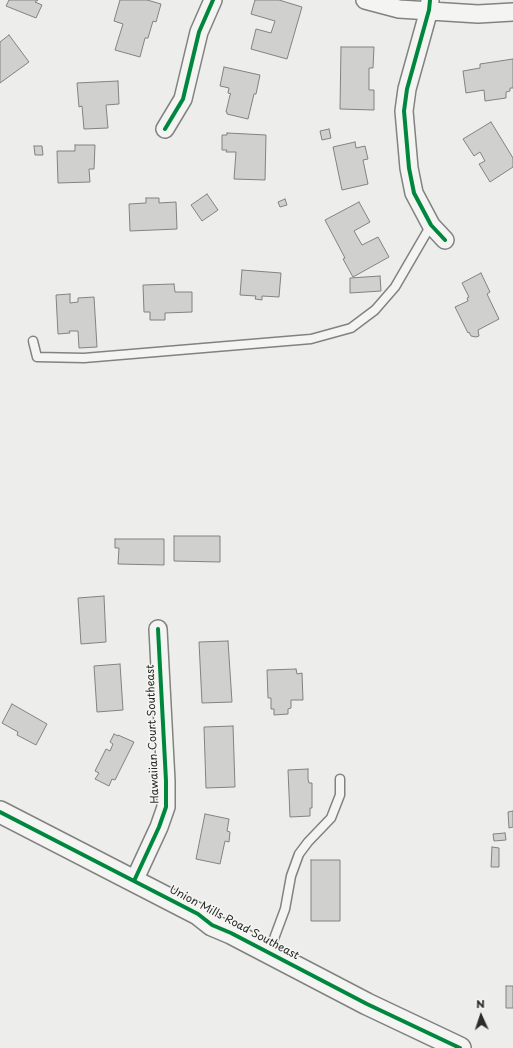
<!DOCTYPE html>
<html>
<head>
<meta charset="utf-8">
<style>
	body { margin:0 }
	#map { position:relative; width:513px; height:1048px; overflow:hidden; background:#ededeb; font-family:"Playpen Sans",sans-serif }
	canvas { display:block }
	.north { position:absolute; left:461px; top:996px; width:40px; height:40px; -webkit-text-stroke:3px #f6f6f2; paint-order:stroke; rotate:357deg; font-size:11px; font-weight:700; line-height:16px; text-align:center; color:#2b2b2b }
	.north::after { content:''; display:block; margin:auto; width:14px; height:18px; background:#2b2b2b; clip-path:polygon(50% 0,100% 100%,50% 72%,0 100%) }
</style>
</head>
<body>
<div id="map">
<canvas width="513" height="1048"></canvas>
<div class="north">N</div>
</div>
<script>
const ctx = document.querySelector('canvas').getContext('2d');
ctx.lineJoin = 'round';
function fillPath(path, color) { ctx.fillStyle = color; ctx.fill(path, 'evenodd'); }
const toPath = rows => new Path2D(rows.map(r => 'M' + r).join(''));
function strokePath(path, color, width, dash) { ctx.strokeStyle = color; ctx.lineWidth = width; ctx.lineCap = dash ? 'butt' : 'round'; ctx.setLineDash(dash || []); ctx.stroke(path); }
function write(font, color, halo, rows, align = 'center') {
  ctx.font = font + ' "Playpen Sans",sans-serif'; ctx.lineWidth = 3; ctx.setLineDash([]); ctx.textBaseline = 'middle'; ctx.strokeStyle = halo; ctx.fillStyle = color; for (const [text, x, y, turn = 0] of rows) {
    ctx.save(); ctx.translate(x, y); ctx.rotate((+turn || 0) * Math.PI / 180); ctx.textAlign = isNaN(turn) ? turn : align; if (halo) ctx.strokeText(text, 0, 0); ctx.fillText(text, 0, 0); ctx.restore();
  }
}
const building = toPath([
	[9,0,38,0,35,2,42,5,36,18,6,6,9,0],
	[120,0,147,0,161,4,156,22,153,21,148,38,145,38,140,57,115,50,123,24,114,21,120,0],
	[255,0,279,0,302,7,287,59,251,49,256,29,271,33,275,21,251,14,255,0],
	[9,35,29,62,0,83,0,42,9,35],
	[341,47,374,47,373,68,369,68,369,90,374,90,374,110,340,109,341,47],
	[513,59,513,88,510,88,510,91,506,92,506,98,485,101,484,90,466,93,463,71,480,68,480,64,513,59],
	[224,67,260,75,256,94,254,94,248,119,227,114,227,112,226,112,230,95,231,94,228,93,229,88,220,86,224,67],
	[118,81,119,104,106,105,108,128,84,129,82,106,79,107,77,83,118,81],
	[491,122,513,158,513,167,490,182,479,164,485,161,480,152,474,156,463,139,491,122],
	[329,129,331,138,322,140,320,131,329,129],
	[227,133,266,135,265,180,234,179,236,152,226,152,227,150,222,150,222,135,227,135,227,133],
	[355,142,356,148,365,146,368,159,363,160,368,184,342,190,333,147,355,142],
	[75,145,95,145,94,169,89,169,90,182,58,183,57,151,75,151,75,145],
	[34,146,42,146,43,155,35,155,34,146],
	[207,194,218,210,202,221,191,205,207,194],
	[146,198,159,198,159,203,176,202,177,229,130,231,129,204,146,203,146,198],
	[285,199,287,205,280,207,278,202,285,199],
	[359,202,370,222,354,231,362,245,378,237,389,257,353,277,343,259,345,258,325,220,359,202],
	[242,270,281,273,279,297,262,296,262,300,255,299,256,296,240,295,242,270],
	[481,273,490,292,487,294,499,319,478,330,479,336,476,337,471,336,469,332,468,333,455,307,468,301,467,298,469,297,462,283,481,273],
	[380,276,381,291,350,293,350,278,380,276],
	[174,284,175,292,192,292,192,312,165,313,165,320,150,320,150,312,144,312,143,285,174,284],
	[70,294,70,303,78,302,78,298,94,297,97,347,79,348,78,331,69,331,70,333,58,334,56,295,70,294],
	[174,536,220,536,220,562,174,561,174,536],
	[115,539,164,539,164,565,118,564,119,548,115,548,115,539],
	[104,596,106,642,81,644,78,598,104,596],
	[228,641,232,702,202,703,199,642,228,641],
	[120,664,123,710,97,712,94,666,120,664],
	[296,669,297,674,302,673,303,700,291,700,291,708,288,709,288,714,274,715,274,709,271,709,271,698,268,698,267,670,296,669],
	[12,704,47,724,36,745,17,735,18,732,2,723,12,704],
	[233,726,235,787,206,788,204,727,233,726],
	[114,734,118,736,118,735,134,742,115,780,112,779,109,786,95,779,99,773,95,771,106,749,110,751,113,744,110,742,114,734],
	[308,769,308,779,309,783,312,783,312,808,310,808,310,816,290,817,288,770,308,769],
	[513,811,513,827,509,828,508,812,513,811],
	[205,814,229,819,227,831,230,832,229,842,225,841,220,864,196,859,205,814],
	[505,833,506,840,494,841,493,834,505,833],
	[492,847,499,848,499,867,491,867,492,847],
	[311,860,340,860,340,921,311,921,311,860],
	[506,986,513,986,513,1008,506,1008,506,986]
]);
const service = toPath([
	[33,341,37,357,84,358,311,339,351,328,375,310,395,287,431,225],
	[269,952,285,909,291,876,299,854,308,842,331,818,340,795,340,779]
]);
const minor = toPath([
	[365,0,399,9,478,14,513,12],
	[430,0,429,10,407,89,404,111,409,168,414,193,431,225,445,240],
	[165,129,183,99,199,32,213,0],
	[134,881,159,827,166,807,166,781,158,629]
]);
const tertiary = toPath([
	[0,812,198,914,212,925,231,933,367,1004,460,1048]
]);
const cycleway = toPath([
	[430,0,429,10,407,89,404,111,409,168,414,193,431,225,445,240],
	[165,129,183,99,199,32,213,0],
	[0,812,198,914,212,925,231,933,367,1004,460,1048],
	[134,881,159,827,166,807,166,781,158,629]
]);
const streetNames = [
	["Hawaiian Court Southeast",153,734,-92],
	["Union Mills Road Southeast",234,923,28]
];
fillPath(building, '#d0d0cf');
strokePath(building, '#828281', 1);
strokePath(service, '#828281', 11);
strokePath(minor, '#828281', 20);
strokePath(tertiary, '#828281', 24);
strokePath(service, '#f4f4f2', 8);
strokePath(minor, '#f4f4f2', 17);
strokePath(tertiary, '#f4f4f2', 21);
strokePath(cycleway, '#00873e', 4);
write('11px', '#2b2b2b', '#f6f6f2', streetNames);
</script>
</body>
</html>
